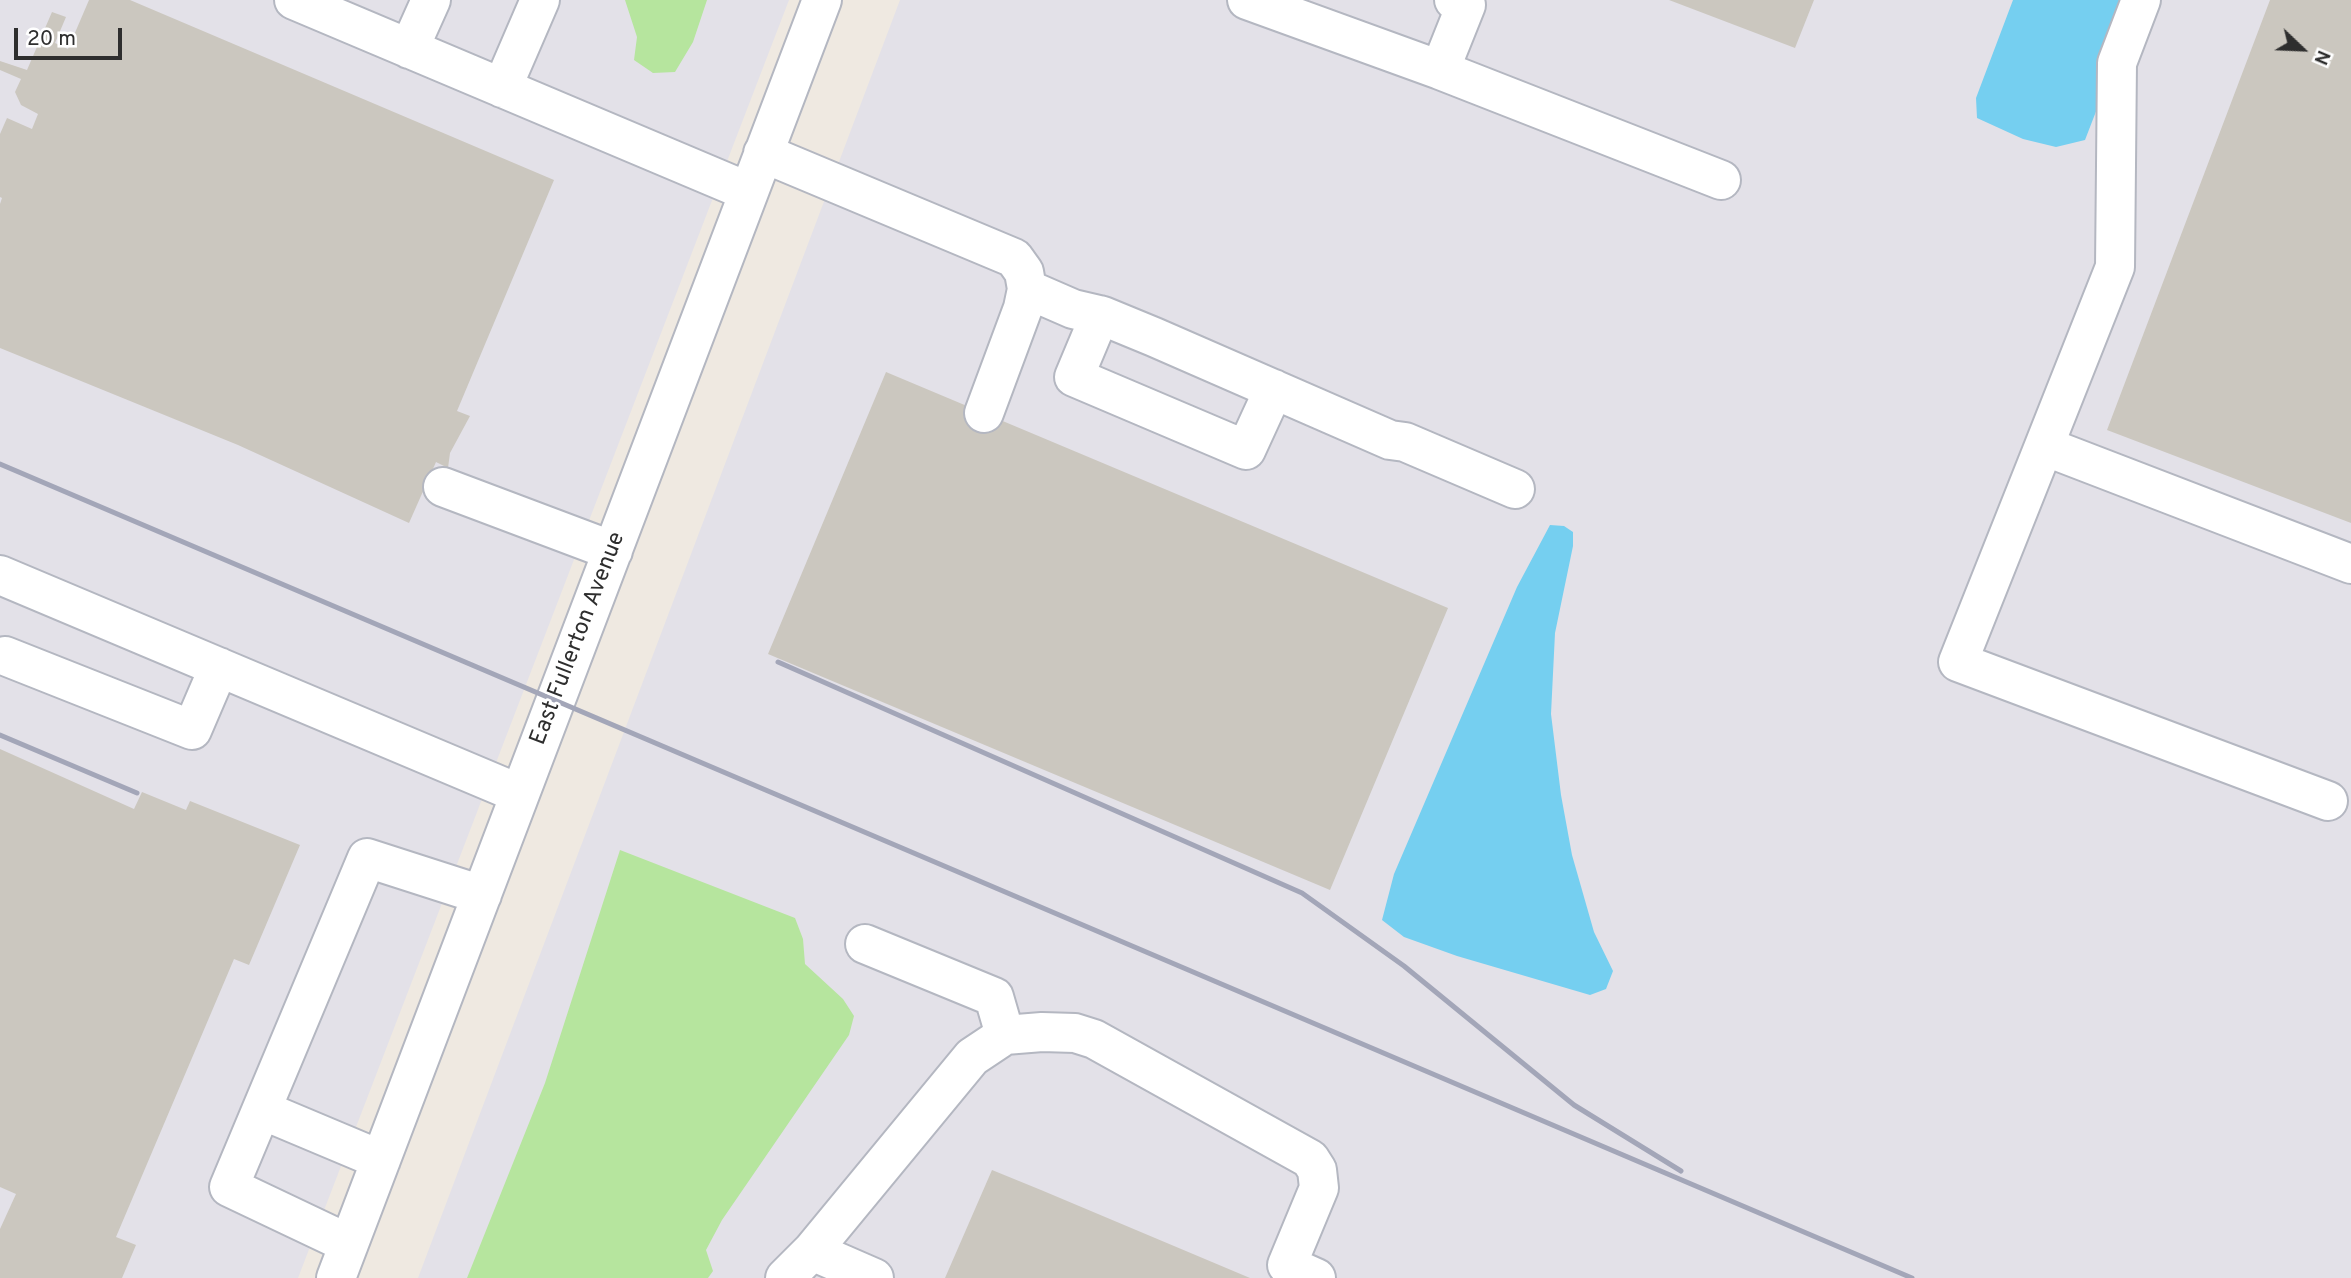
<!DOCTYPE html>
<html>
<head>
<meta charset="utf-8">
<style>
	body { margin:0 }
	#map { position:relative; width:2351px; height:1278px; overflow:hidden; background:#efe9e1; font-family:Overpass,sans-serif }
	canvas { display:block }
	.north { position:absolute; left:2267px; top:14px; width:70px; height:70px; -webkit-text-stroke:5px #fff; paint-order:stroke; rotate:113deg; font-size:19px; font-weight:700; line-height:28px; text-align:center; color:#2e2e2e }
	.north::after { content:''; display:block; margin:auto; width:24px; height:32px; background:#2e2e2e; clip-path:polygon(50% 0,100% 100%,50% 72%,0 100%) }
	.scale { position:absolute; left:14px; top:28px; width:108px; height:32px; box-sizing:border-box; border:4px solid #2e2e2e; border-top:0; padding-left:9px; font-size:21px; line-height:24px; white-space:nowrap; color:#2e2e2e; -webkit-text-stroke:5px #fff; paint-order:stroke }
</style>
</head>
<body>
<div id="map">
<canvas width="2351" height="1278"></canvas>
<div class="north">N</div>
<div class="scale">20 m</div>
</div>
<script>
const ctx = document.querySelector('canvas').getContext('2d');
ctx.lineJoin = 'round';
function fillPath(path, color) { ctx.fillStyle = color; ctx.fill(path, 'evenodd'); }
const toPath = rows => new Path2D(rows.map(r => 'M' + r).join(''));
function strokePath(path, color, width, dash) { ctx.strokeStyle = color; ctx.lineWidth = width; ctx.lineCap = dash ? 'butt' : 'round'; ctx.setLineDash(dash || []); ctx.stroke(path); }
function write(font, color, halo, rows, align = 'center') {
  ctx.font = font + ' Overpass,sans-serif'; ctx.lineWidth = 5; ctx.setLineDash([]); ctx.textBaseline = 'middle'; ctx.strokeStyle = halo; ctx.fillStyle = color; for (const [text, x, y, turn = 0] of rows) {
    ctx.save(); ctx.translate(x, y); ctx.rotate((+turn || 0) * Math.PI / 180); ctx.textAlign = isNaN(turn) ? turn : align; if (halo) ctx.strokeText(text, 0, 0); ctx.fillText(text, 0, 0); ctx.restore();
  }
}
const industrial = toPath([
	[0,0,789,0,298,1278,0,1278],
	[900,0,2351,0,2351,1278,418,1278]
]);
const green = toPath([
	[625,0,707,0,693,42,675,72,653,73,634,60,637,37],
	[620,850,795,918,803,939,805,964,843,999,854,1016,849,1035,722,1220,706,1250,713,1271,708,1278,467,1278,545,1083]
]);
const water = toPath([
	[2013,0,2139,0,2085,140,2056,147,2023,139,1977,118,1976,98],
	[1550,525,1564,526,1573,532,1573,546,1555,633,1551,714,1561,795,1572,855,1594,932,1613,971,1606,989,1590,995,1457,956,1404,937,1382,920,1394,874,1517,587]
]);
const building = toPath([
	[89,0,130,0,554,180,457,411,470,416,450,453,448,468,436,462,409,523,238,445,0,348,0,204,2,198,0,197,0,134,7,118,32,129,38,114,21,105,15,92,21,79,0,70,0,61,27,70,52,12,66,17,55,43,68,49],
	[1669,0,1814,0,1795,48],
	[2270,0,2351,0,2351,523,2107,430],
	[886,372,1448,608,1330,890,768,654],
	[0,749,134,809,142,792,186,810,190,801,300,845,249,965,234,959,116,1237,136,1245,122,1278,0,1278,0,1229,16,1194,0,1187],
	[992,1170,1041,1190,1250,1278,945,1278]
]);
const minor = toPath([
	[294,0,749,192],
	[1247,0,1440,70,1466,5,1454,0],
	[409,49,431,0],
	[1440,70,1721,180],
	[502,88,540,0],
	[763,153,1014,258,1024,272,1027,289,1023,308,984,413],
	[1027,289,1073,309,1103,316,1154,337,1390,440,1405,442,1515,489],
	[1100,315,1074,377,1246,450,1274,389],
	[2044,446,2115,267,2117,63,2141,0],
	[443,487,613,551],
	[0,575,520,794],
	[5,656,192,730,219,667],
	[2328,801,1958,662,2044,446,2351,564],
	[865,944,994,997,1005,1035],
	[262,1110,381,1160],
	[349,1244,229,1187,367,858,482,895],
	[812,1251,972,1057,1005,1035,1042,1032,1075,1033,1094,1039,1310,1159,1317,1170,1319,1188,1287,1265,1316,1278],
	[336,1278,822,0],
	[785,1278,812,1251,874,1278]
]);
const rail = toPath([
	[0,464,1912,1278],
	[778,662,1302,893,1404,966,1574,1105,1681,1171],
	[0,735,137,793]
]);
const streetNames = [
	["East Fullerton Avenue",579,639,-69]
];
fillPath(industrial, '#e3e1e8');
fillPath(green, '#b6e59e');
fillPath(water, '#75cff0');
fillPath(building, '#cbc7bf');
strokePath(minor, '#b4b7c1', 42);
strokePath(minor, '#fff', 38);
strokePath(rail, '#a3a6b8', 5);
write('23px', '#2e2e2e', '#fff', streetNames);
</script>
</body>
</html>
